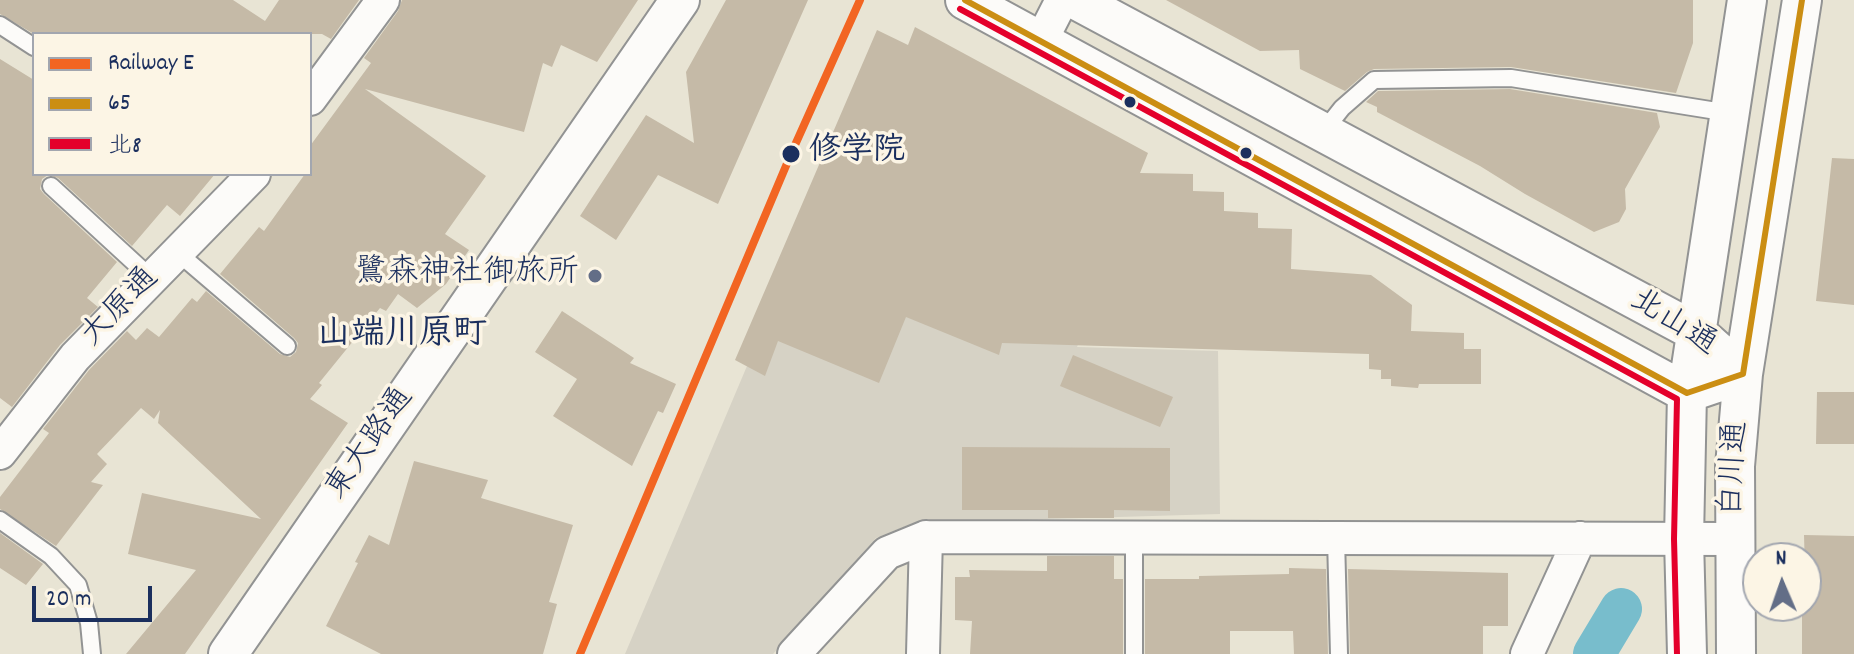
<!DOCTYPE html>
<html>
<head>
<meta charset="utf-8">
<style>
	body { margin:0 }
	#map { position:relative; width:1854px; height:654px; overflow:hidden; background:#e8e4d4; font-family:Dekko,"Klee One",sans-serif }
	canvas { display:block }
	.legend { position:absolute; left:32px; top:32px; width:280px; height:144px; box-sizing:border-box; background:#fcf5e5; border:2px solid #a2a6af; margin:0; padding:10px 14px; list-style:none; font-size:24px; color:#1b2f5e }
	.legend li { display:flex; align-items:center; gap:16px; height:40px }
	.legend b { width:40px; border:2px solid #a2a6af }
	.north { position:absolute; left:1742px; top:542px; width:80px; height:80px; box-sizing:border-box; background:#fcf5e5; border:2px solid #a2a6af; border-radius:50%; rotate:358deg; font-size:22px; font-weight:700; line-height:32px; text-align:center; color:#1b2f5e }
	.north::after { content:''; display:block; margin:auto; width:28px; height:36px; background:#636e87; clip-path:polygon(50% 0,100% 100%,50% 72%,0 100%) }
	.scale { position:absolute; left:32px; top:586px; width:120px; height:36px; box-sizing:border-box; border:4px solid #1b2f5e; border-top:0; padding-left:10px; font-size:24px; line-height:28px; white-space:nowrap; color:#1b2f5e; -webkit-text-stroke:6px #fcf5e5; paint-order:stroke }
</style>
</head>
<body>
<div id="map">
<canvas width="1854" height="654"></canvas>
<ul class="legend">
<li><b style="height:10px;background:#f26522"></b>Railway E</li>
<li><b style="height:10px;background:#cb8e13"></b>65</li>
<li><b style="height:10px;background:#e4002b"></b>北8</li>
</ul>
<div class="north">N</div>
<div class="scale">20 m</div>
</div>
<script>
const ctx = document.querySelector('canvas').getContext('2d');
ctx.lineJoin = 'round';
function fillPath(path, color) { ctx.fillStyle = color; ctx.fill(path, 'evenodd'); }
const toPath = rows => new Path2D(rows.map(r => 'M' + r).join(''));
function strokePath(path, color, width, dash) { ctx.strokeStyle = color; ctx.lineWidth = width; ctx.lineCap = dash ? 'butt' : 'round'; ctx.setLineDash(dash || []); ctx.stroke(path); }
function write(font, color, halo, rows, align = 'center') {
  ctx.font = font + ' Dekko,"Klee One",sans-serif'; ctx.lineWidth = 7; ctx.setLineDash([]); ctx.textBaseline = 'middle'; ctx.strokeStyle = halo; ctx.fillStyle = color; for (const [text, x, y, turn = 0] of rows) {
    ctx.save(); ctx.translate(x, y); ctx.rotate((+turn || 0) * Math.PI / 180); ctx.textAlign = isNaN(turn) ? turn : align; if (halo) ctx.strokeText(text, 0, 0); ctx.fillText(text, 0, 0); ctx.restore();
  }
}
const industrial = toPath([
	[1124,236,1077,347,1218,351,1220,514,913,523,876,538,773,654,625,654,772,307]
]);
const canal = toPath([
	[1594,654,1621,609]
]);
const building = toPath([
	[0,0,233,0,265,21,279,0,359,0,331,39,322,34,34,34,0,14],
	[402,0,638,0,597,62,561,45,552,67,543,63,524,132,365,89,486,176,445,234,469,250,446,284,417,308,398,294,386,311,380,308,319,383,322,385,310,399,348,423,185,654,126,654,196,570,128,554,142,493,261,519,158,423,160,410,154,419,141,408,97,454,107,464,91,482,103,485,56,546,0,509,0,497,49,433,43,429,89,370,127,331,136,340,147,328,159,337,192,298,197,302,206,291,280,354,290,357,296,352,298,343,294,338,220,274,259,227,264,231,305,174,310,174,310,146,371,63,364,58,398,11],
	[726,0,808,0,718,204,658,175,616,240,580,216,646,115,694,143,686,72],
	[1166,0,1693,0,1693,43,1676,93,1511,67,1374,69,1367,72,1345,91,1300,69,1299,50,1260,51],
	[915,27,1148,153,1140,173,1193,174,1193,191,1224,192,1224,211,1258,213,1258,228,1292,229,1291,269,1371,275,1412,305,1411,331,1464,333,1464,349,1481,349,1481,384,1419,384,1418,388,1391,386,1391,379,1381,379,1381,370,1369,369,1369,354,1002,343,999,355,906,317,879,383,778,341,765,376,735,360,877,30,908,45],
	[0,59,34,80,34,174,215,174,180,216,167,205,132,246,58,178,48,175,42,179,40,189,44,194,117,262,87,298,98,307,60,345,12,407,0,398],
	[1510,89,1657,113,1660,127,1625,189,1626,209,1619,222,1594,232,1525,194,1480,166,1377,112,1377,107,1366,102,1378,91],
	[1832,158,1854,159,1854,305,1816,301],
	[562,311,634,358,630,363,676,384,663,413,658,411,632,466,553,416,577,379,535,352],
	[1073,355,1173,397,1160,427,1060,386],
	[1817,392,1854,392,1854,444,1816,444],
	[962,447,1170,448,1170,511,1114,510,1114,518,1048,518,1048,510,962,510],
	[414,461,488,480,481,498,573,525,549,602,557,604,543,654,381,654,326,626,358,563,355,562,369,535,389,545],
	[0,533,43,564,26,585,0,568],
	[1804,535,1854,536,1854,654,1802,654,1802,610,1806,606],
	[1047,556,1114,556,1114,579,1123,579,1123,654,970,654,972,621,955,620,955,577,970,577,969,570,1047,571],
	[1289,568,1326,569,1328,654,1294,654,1293,631,1230,631,1230,654,1145,654,1145,579,1199,579,1199,576,1289,574],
	[1348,569,1508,573,1508,626,1483,626,1483,654,1350,654]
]);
const service = toPath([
	[0,25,34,47],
	[1323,132,1342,108,1374,80,1511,78,1729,113],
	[51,186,151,278],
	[177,252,287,346],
	[0,520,51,556,78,585,89,623,92,654],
	[1336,538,1339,654],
	[1134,654,1134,538]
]);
const minor = toPath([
	[1041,41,1062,0],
	[310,99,383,0],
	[0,453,75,357,254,174],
	[794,654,887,553,926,537,1734,539],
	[923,654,926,537],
	[1527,654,1580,538]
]);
const tertiary = toPath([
	[965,0,1687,393,1743,374],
	[1076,0,1696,332,1743,374],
	[228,654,680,0],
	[1687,654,1684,539,1687,393,1747,0],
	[1736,654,1735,466,1743,374,1802,0]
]);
const bus1 = toPath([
	[965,0,1687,393,1743,374,1802,0]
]);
const bus2 = toPath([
	[960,9,1677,399,1674,539,1677,654]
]);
const rail1 = toPath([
	[580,654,791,154,860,0]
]);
const markers = [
	[1130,102,7,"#1b2f5e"],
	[1246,153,7,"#1b2f5e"],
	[791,154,10,"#1b2f5e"],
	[595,276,8,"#636e87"]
];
const stopNames = [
	["修学院",809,154]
];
const poiNames = [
	["鷺森神社御旅所",579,276]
];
const streetNames = [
	["大原通",122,309,-46],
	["北山通",1672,325,32],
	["東大路通",372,445,-55],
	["白川通",1737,469,-87]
];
const neighbourhoodNames = [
	["山端川原町",402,337]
];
fillPath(industrial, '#d6d2c5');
strokePath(canal, '#78bdcc', 42);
fillPath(building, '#c5baa7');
strokePath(service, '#929393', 20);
strokePath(minor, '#929393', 36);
strokePath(tertiary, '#929393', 42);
strokePath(service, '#fcfbf9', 16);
strokePath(minor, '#fcfbf9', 32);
strokePath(tertiary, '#fcfbf9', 38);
strokePath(bus1, '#cb8e13', 6);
strokePath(bus2, '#e4002b', 6);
strokePath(rail1, '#f26522', 8);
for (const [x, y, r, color] of markers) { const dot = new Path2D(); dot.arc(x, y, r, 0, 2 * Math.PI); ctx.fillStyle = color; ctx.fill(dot); strokePath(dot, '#fcf5e5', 3); }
write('bold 32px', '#1b2f5e', '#fcf5e5', stopNames, 'left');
write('32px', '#1b2f5e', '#fcf5e5', poiNames, 'right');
write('32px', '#1b2f5e', '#fcf5e5', streetNames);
write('bold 34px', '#1b2f5e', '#fcf5e5', neighbourhoodNames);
</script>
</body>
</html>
